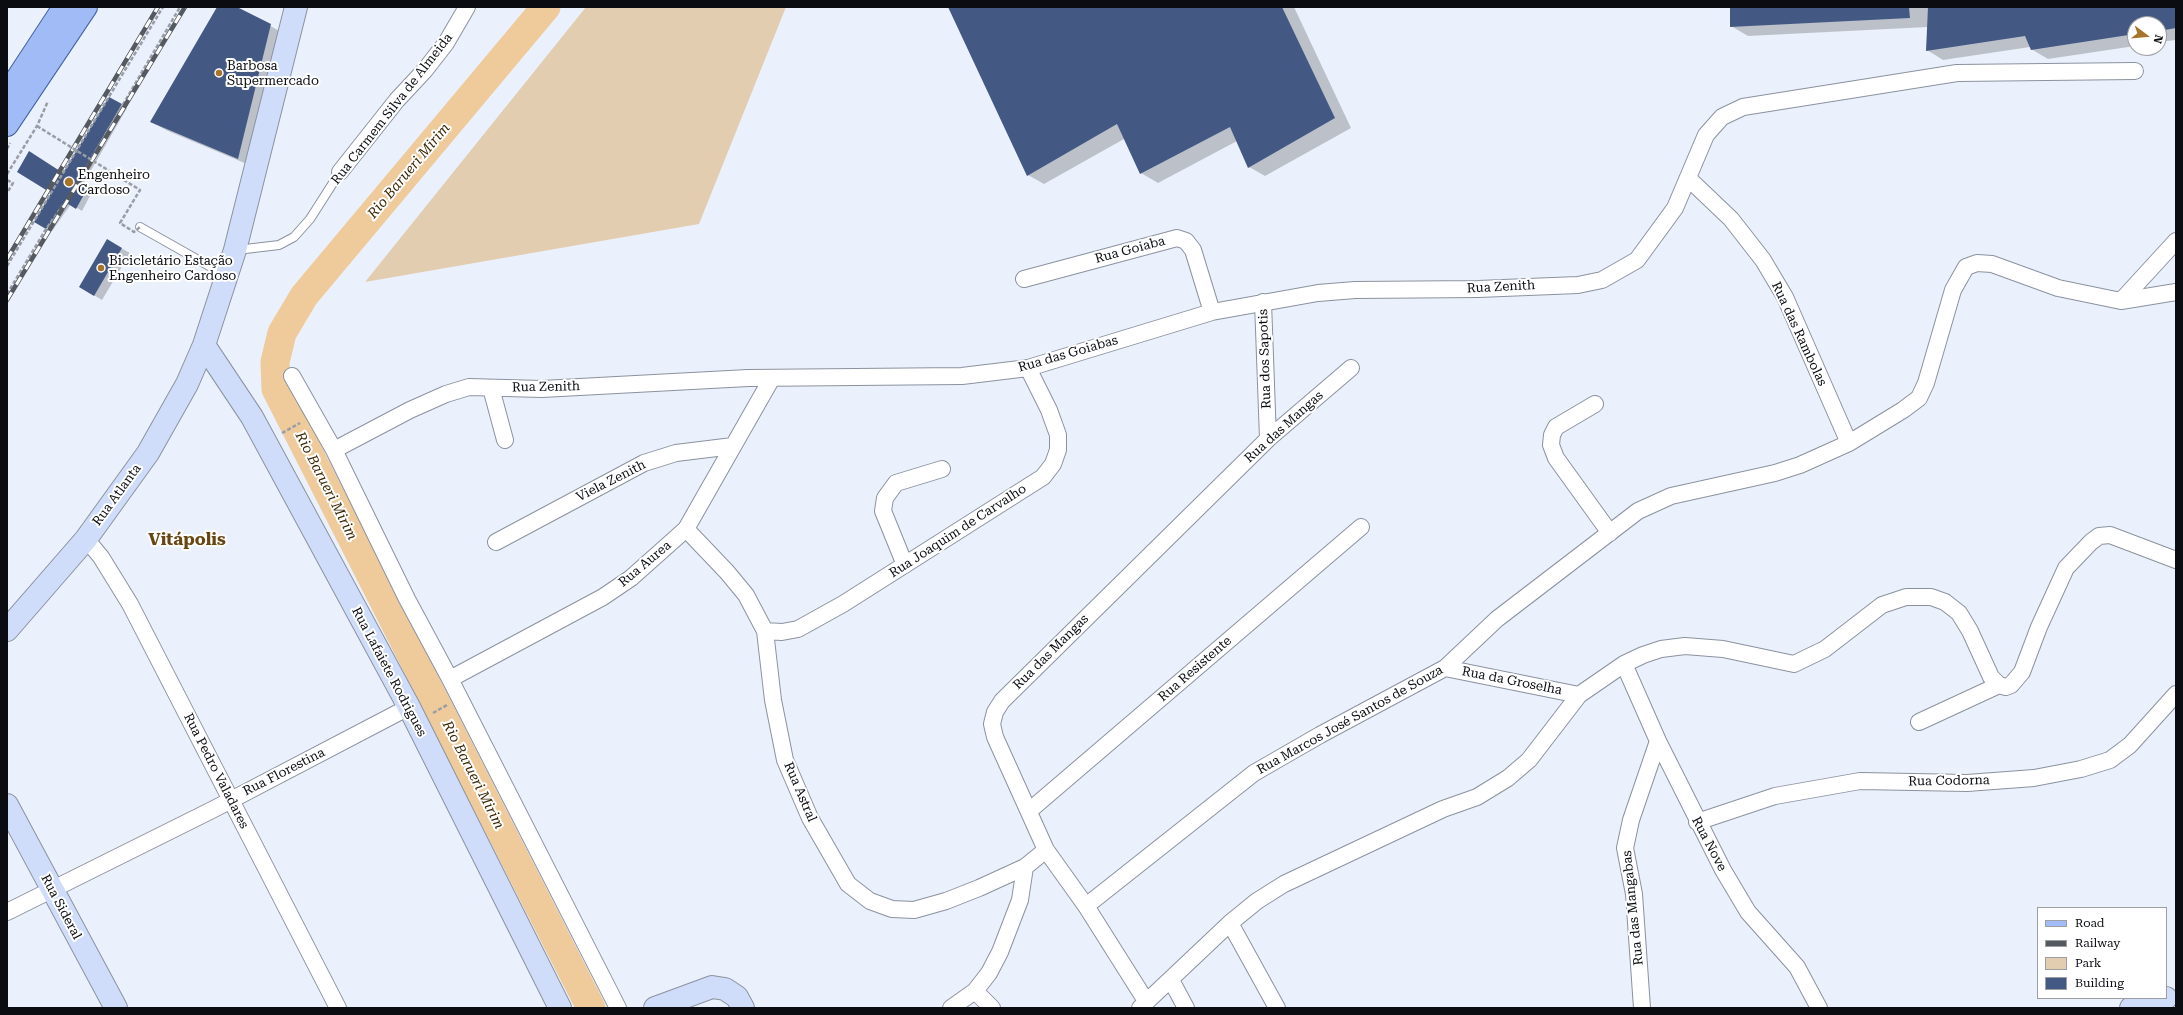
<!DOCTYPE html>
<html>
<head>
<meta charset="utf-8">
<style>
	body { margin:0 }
	#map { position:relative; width:2183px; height:1015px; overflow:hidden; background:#ebf1fc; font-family:"Roboto Serif",serif }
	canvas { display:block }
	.frame { position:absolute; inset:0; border:8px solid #0a0c11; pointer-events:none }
	.legend { position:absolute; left:2037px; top:907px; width:130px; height:92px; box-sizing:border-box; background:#fff; border:1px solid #9d9ea0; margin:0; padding:5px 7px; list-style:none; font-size:12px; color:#0a0c11 }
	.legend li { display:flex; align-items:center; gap:8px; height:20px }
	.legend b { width:20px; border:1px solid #9d9ea0 }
	.north { position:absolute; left:2127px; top:16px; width:40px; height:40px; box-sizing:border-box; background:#fff; border:1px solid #9d9ea0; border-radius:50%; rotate:106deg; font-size:11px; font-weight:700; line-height:16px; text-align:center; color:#0a0c11 }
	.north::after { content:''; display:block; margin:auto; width:14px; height:18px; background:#a6752b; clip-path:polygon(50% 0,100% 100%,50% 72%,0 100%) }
</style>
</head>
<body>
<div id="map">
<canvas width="2183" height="1015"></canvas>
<div class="frame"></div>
<ul class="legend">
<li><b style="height:5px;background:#a0bbf5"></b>Road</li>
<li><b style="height:5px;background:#555960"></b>Railway</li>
<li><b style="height:11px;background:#e3cdb0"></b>Park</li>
<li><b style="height:11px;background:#435983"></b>Building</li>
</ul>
<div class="north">N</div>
</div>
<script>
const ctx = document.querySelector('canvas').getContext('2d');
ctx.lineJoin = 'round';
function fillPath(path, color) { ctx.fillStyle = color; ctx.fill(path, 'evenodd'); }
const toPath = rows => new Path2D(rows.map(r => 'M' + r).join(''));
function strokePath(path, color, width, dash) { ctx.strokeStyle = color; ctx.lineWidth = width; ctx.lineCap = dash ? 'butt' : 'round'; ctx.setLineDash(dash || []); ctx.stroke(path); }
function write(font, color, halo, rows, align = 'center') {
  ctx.font = font + ' "Roboto Serif",serif'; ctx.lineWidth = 4; ctx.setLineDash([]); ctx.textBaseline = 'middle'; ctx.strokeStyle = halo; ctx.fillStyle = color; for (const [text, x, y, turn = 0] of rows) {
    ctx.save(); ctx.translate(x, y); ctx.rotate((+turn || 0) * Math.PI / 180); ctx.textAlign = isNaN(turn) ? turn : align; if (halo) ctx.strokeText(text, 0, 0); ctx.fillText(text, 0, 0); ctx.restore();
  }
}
const green = toPath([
	[586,7,786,7,699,224,365,282]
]);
const shadow = toPath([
	[218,7,235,7,287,35,254,167,168,131,151,122],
	[949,7,1294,7,1351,128,1265,176,1249,167,1237,141,1158,183,1141,173,1124,139,1044,184,1028,175],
	[1731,7,2176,7,2176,40,2159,42,2159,24,2135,24,2135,46,2048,59,2031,49,2030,47,1943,60,1927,50,1928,27,1748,36,1731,26],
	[110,98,127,108,82,186,92,192,82,211,71,204,52,231,35,221],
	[108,241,130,253,102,300,80,287]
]);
const river = toPath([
	[546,7,304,296,282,333,275,362,276,389,591,1008]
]);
const building = toPath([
	[217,7,237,7,271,24,238,159,150,122],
	[948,7,1282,7,1335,118,1248,168,1230,127,1140,174,1117,124,1027,176],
	[1730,7,1909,7,1910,18,1730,27],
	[1928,7,2176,7,2176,28,2159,31,2159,24,2135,24,2135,34,2031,50,2025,36,1926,51],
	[109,97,122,104,77,182,87,189,76,209,65,202,46,229,34,222,51,193,17,172,29,151,63,173],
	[107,239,122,248,94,296,79,287]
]);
const path = toPath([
	[7,149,10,143],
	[7,174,37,126,48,101],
	[7,180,13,183,7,193],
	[7,266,163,7],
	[7,294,46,229,69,197,180,7],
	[282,433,300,423],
	[433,713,447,705]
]);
const lane = toPath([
	[140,227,225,275],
	[237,250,279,245,294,237,310,219,340,172]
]);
const street = toPath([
	[340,172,397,100,425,70,446,43,467,7],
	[1689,179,1731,219,1763,260,1785,297,1849,443],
	[1024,279,1177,238,1186,241,1193,250,1212,312],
	[2121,301,2176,241],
	[1263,302,1268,439],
	[292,376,334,450,407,599,450,679,618,1008],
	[491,388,505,440],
	[1595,404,1556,427,1552,435,1551,445,1556,458,1610,533],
	[334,450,410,410,446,394,469,387,542,389,748,378,962,376,1028,368,1212,312,1318,293,1355,290,1478,289,1578,285,1602,280,1637,260,1675,208,1706,135,1722,117,1743,107,1957,73,2135,71],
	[686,529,727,572,746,595,765,631,773,700,785,760,810,818,848,884,870,901,892,909,914,910,946,901,979,888,1025,867,1046,850],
	[86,539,101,557,130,604,338,1008],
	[496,542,644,463,676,453,733,446],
	[905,565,883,511,885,498,896,483,942,469],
	[765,631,782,632,798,629,843,604,1043,477,1053,464,1058,450,1058,435,1049,410,1028,368],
	[1624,664,1658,741,1723,870,1748,912,1797,967,1819,1008],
	[1445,668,1579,695],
	[450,679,603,597,631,578,686,529,772,378],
	[1919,722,1999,685],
	[1029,811,1361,527],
	[1697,822,1775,796,1860,781,1967,783,2034,778,2081,769,2110,760,2130,745,2176,694],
	[1086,906,1254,773,1320,735,1445,668,1497,619,1638,511,1671,496,1775,473,1800,465,1849,443,1903,410,1919,398,1926,383,1953,290,1966,267,1977,263,1992,264,2058,288,2121,301,2176,292],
	[7,912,212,810,409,707],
	[1230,923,1277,1008],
	[1171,980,1186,1008],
	[975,991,992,1008],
	[1146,1001,1086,906,1046,850,995,737,992,724,995,712,1002,701,1268,439,1351,368],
	[951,1008,975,991,989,973,1000,952,1020,900,1025,867],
	[1140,1008,1230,923,1257,901,1284,884,1443,809,1477,797,1508,778,1529,760,1579,695,1624,664,1643,655,1661,649,1685,646,1723,649,1794,664,1825,649,1882,605,1906,597,1931,597,1945,602,1959,613,1970,631,1991,677,1999,685,2006,687,2011,685,2022,672,2039,627,2066,568,2091,542,2099,536,2110,535,2176,560],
	[1642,1008,1634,894,1625,848,1631,820,1658,741]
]);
const secondary = toPath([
	[204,345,252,417,409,707,560,1008],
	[7,630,86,539,148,453,187,384,204,345,235,250,296,7],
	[7,805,116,1008],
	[655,1008,712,987,725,989,737,997,743,1008],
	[2131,1008,2166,998]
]);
const primary = toPath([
	[7,94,64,7],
	[7,125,86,7]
]);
const rail = toPath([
	[7,259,158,7],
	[7,300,185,7]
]);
const pathBridge = toPath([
	[37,126,140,190,120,223,134,232,140,227]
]);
const markers = [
	[219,73,4,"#a6752b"],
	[69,182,5,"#a6752b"],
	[101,268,4,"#a6752b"]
];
const poiNames = [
	["Barbosa",227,66],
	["Supermercado",227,81],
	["Engenheiro",78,175],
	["Cardoso",78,190],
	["Bicicletário Estação",109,261],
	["Engenheiro Cardoso",109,276]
];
const streetNames = [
	["Rua Carmem Silva de Almeida",392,109,-52],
	["Rua Goiaba",1130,250,-15],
	["Rua Zenith",1501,287,-3],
	["Rua das Rambolas",1799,334,65],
	["Rua das Goiabas",1068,354,-16],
	["Rua dos Sapotis",1265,359,-92],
	["Rua Zenith",546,387,-1],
	["Rua das Mangas",1284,427,-42],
	["Viela Zenith",611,481,-27],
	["Rua Atlanta",117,495,-54],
	["Rua Joaquim de Carvalho",958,531,-33],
	["Rua Aurea",645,564,-40],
	["Rua das Mangas",1051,652,-45],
	["Rua Resistente",1195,669,-41],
	["Rua Lafaiete Rodrigues",389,672,62],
	["Rua da Groselha",1512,681,11],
	["Rua Marcos José Santos de Souza",1350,720,-29],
	["Rua Pedro Valadares",216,771,63],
	["Rua Florestina",284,772,-27],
	["Rua Codorna",1949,781,-1],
	["Rua Astral",800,792,67],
	["Rua Nove",1709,844,62],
	["Rua Sideral",61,907,62],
	["Rua das Mangabas",1633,908,-96]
];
const waterNames = [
	["Rio Barueri Mirim",409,171,-50],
	["Rio Barueri Mirim",326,486,63],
	["Rio Barueri Mirim",473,775,63]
];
const districtNames = [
	["Vitápolis",187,540]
];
fillPath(green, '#e3cdb0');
fillPath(shadow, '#0003');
strokePath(river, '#efcb9c', 29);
fillPath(building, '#435983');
strokePath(lane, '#8b929f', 10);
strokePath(street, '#8b929f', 18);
strokePath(secondary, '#8b929f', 24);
strokePath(primary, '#4260a1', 24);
strokePath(path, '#999da6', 2.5, [4, 2]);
strokePath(lane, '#fff', 8);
strokePath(street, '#fff', 16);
strokePath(secondary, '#cfddfa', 22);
strokePath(primary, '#a0bbf5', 22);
strokePath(rail, '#555960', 4.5);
strokePath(rail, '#fff', 3, [9]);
strokePath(pathBridge, '#999da6', 2.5, [4, 2]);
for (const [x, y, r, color] of markers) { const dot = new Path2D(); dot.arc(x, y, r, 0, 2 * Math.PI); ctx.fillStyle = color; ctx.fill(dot); strokePath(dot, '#fff', 1.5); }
write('13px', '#0a0c11', '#fff', poiNames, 'left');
write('13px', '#0a0c11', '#fff', streetNames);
write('italic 14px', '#3d2600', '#fff', waterNames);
write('bold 17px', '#684612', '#fff', districtNames);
</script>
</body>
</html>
